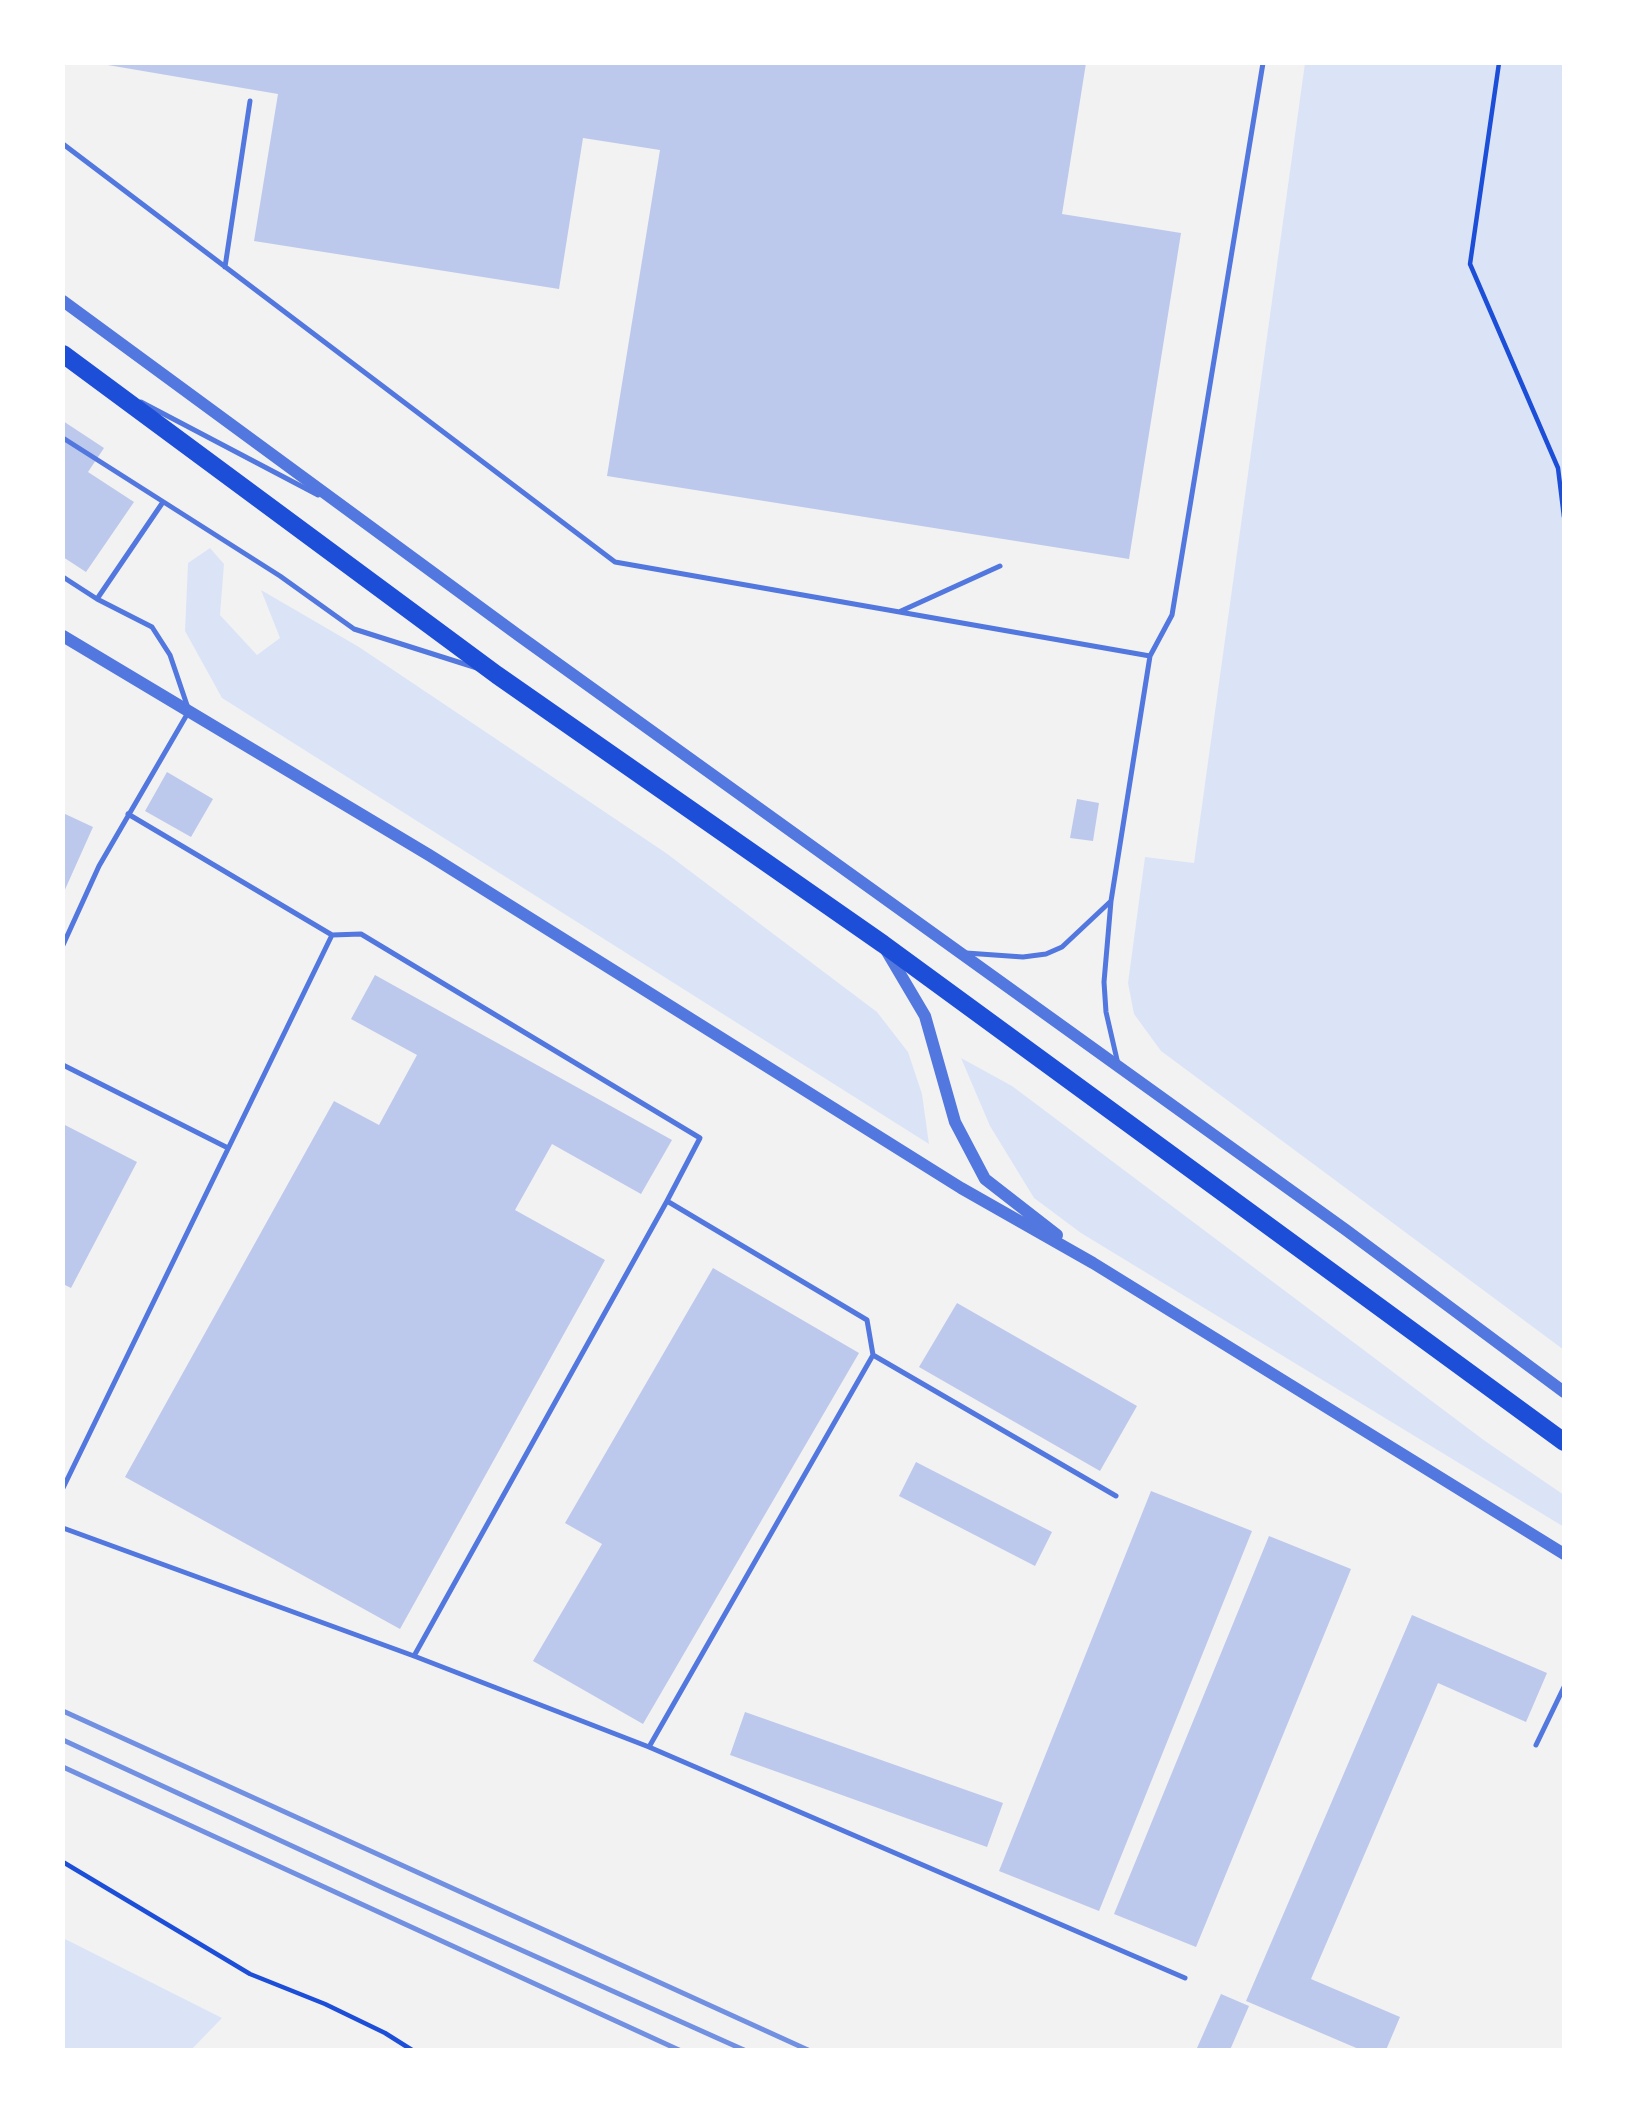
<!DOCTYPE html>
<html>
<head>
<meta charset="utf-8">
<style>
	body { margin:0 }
	#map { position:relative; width:1627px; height:2113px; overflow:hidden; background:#f2f2f2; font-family:"Fira Sans",sans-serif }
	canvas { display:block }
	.frame { position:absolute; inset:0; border:65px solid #fff; pointer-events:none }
</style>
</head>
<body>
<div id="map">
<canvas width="1627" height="2113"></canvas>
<div class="frame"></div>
</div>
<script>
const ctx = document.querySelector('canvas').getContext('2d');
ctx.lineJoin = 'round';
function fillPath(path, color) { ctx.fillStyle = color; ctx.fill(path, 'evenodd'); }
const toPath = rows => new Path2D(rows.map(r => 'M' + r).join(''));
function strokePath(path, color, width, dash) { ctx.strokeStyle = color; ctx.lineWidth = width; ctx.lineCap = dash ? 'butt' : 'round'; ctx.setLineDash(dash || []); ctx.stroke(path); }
const green = toPath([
	[1305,63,1564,63,1564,1350,1161,1051,1134,1014,1128,983,1145,857,1194,863],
	[210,548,224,564,220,615,257,655,280,638,261,590,359,647,666,853,877,1012,908,1052,922,1094,929,1144,222,698,185,631,188,563],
	[961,1058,1012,1086,1485,1441,1564,1495,1564,1527,1081,1233,1034,1198,990,1126],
	[63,1938,222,2018,191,2050,63,2050]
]);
const building = toPath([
	[96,63,1086,63,1062,214,1181,233,1129,559,607,476,660,150,583,138,559,289,254,241,278,94],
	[63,421,104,448,88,472,134,502,86,572,63,557],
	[167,772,213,799,191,837,145,811],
	[1077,799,1099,803,1093,841,1070,838],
	[63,813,93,827,63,894],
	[375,975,672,1140,641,1194,552,1144,515,1210,605,1260,400,1629,125,1477,334,1101,379,1125,417,1055,351,1019],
	[63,1124,137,1162,71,1288,63,1284],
	[713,1268,859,1353,643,1724,533,1661,602,1544,565,1523],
	[957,1303,1137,1406,1100,1471,919,1367],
	[916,1462,1052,1532,1035,1566,899,1496],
	[1151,1491,1252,1531,1099,1911,999,1871],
	[1269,1536,1351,1569,1196,1947,1114,1914],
	[1412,1615,1547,1673,1526,1722,1438,1683,1311,1979,1400,2017,1386,2050,1361,2050,1246,2001],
	[745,1712,1003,1803,987,1847,730,1755],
	[1221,1994,1249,2006,1230,2050,1201,2050,1197,2048]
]);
const path = toPath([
	[1499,63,1470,264,1558,468,1564,517],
	[63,1862,250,1974,325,2004,385,2033,412,2050]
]);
const service = toPath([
	[63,144,615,562,1150,656],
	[225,267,250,101],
	[141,402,318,495],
	[63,438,280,576,354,629,477,668],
	[63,577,97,599,152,627,170,655,189,711,99,866,63,945],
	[97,599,163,502],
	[901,611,1000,566],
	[128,814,332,935,361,934,700,1138,667,1201,867,1320,873,1355,1116,1496],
	[966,953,1023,957,1046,954,1062,947,1111,901],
	[1118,1064,1106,1012,1104,982,1111,901,1150,656,1172,615,1263,63],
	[63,1065,228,1148],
	[63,1488,332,935],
	[63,1528,414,1656,649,1747,1185,1978],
	[414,1656,667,1201],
	[1536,1745,1564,1687],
	[649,1747,873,1355]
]);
const tertiary = toPath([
	[63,301,518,635,1346,1230,1564,1392],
	[63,636,429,855,961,1188,1093,1263,1564,1554],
	[886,950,925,1016,955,1122,985,1179,1057,1235]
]);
const primary = toPath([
	[63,354,497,675,883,944,1564,1442]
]);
const rail = toPath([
	[63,1711,808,2050],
	[63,1740,383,1888,744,2050],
	[63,1767,679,2050]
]);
fillPath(green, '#dbe4f7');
fillPath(building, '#bdc9ec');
strokePath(path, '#1d4ed8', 4.5);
strokePath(service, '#5277de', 5);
strokePath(tertiary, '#5277de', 12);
strokePath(primary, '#1d4ed8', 18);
strokePath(rail, '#7290e2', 5);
</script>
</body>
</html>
